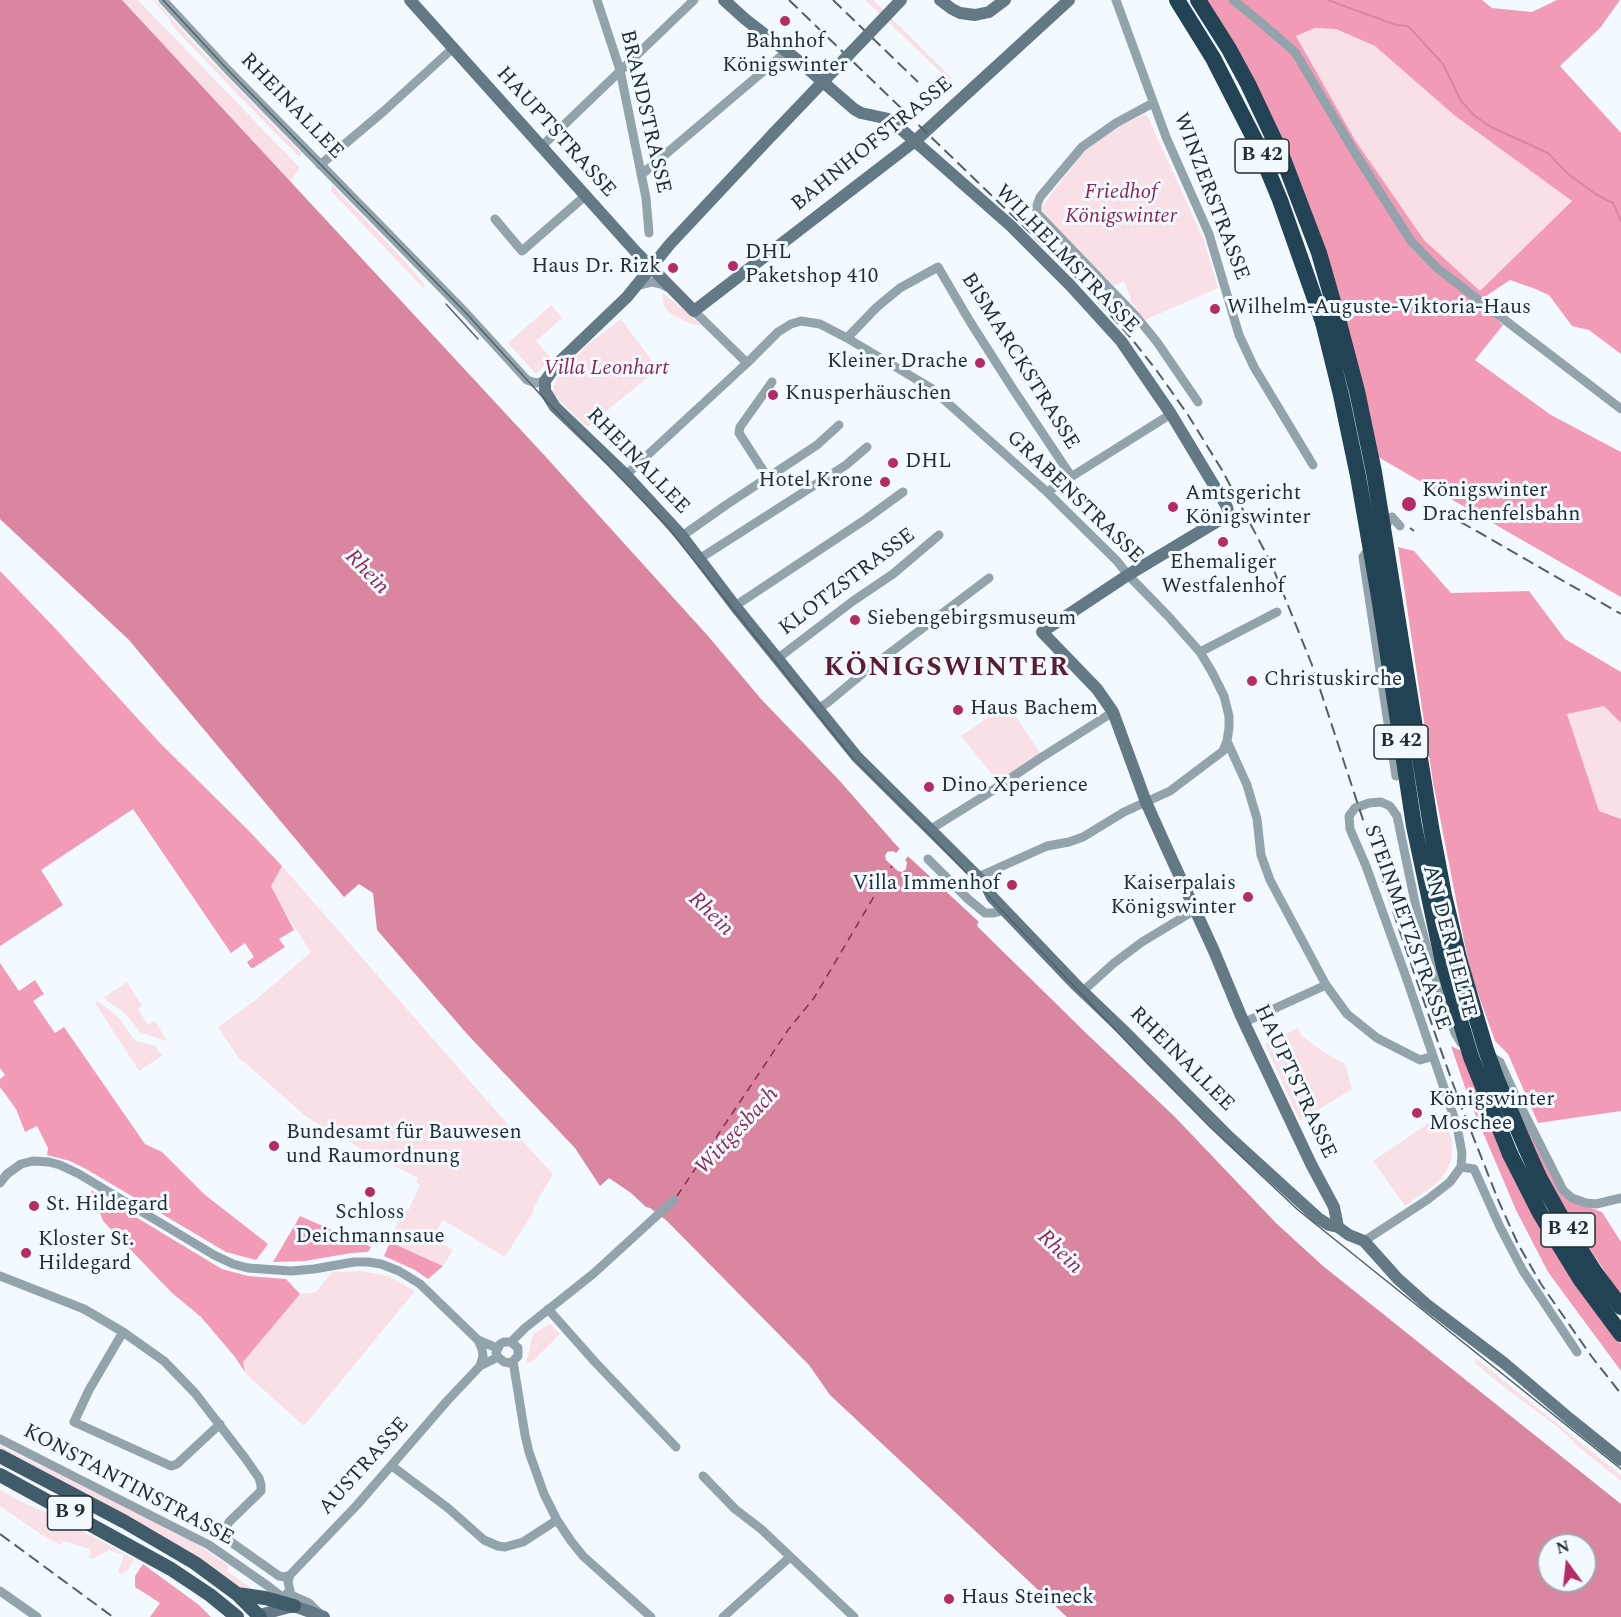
<!DOCTYPE html>
<html>
<head>
<meta charset="utf-8">
<style>
	body { margin:0 }
	#map { position:relative; width:1621px; height:1617px; overflow:hidden; background:#f3faff; font-family:Spectral,serif }
	canvas { display:block }
	.north { position:absolute; left:1537px; top:1533px; width:60px; height:60px; box-sizing:border-box; background:#f3faff; border:2px solid #9fa8af; border-radius:50%; rotate:345deg; font-size:16px; font-weight:700; line-height:24px; text-align:center; color:#202e36 }
	.north::after { content:''; display:block; margin:auto; width:21px; height:27px; background:#b52b67; clip-path:polygon(50% 0,100% 100%,50% 72%,0 100%) }
</style>
</head>
<body>
<div id="map">
<canvas width="1621" height="1617"></canvas>
<div class="north">N</div>
</div>
<script>
const ctx = document.querySelector('canvas').getContext('2d');
ctx.lineJoin = 'round';
function fillPath(path, color) { ctx.fillStyle = color; ctx.fill(path, 'evenodd'); }
const toPath = rows => new Path2D(rows.map(r => 'M' + r).join(''));
function strokePath(path, color, width, dash) { ctx.strokeStyle = color; ctx.lineWidth = width; ctx.lineCap = dash ? 'butt' : 'round'; ctx.setLineDash(dash || []); ctx.stroke(path); }
function write(font, color, halo, rows, align = 'center') {
  ctx.font = font + ' Spectral,serif'; ctx.lineWidth = 6; ctx.setLineDash([]); ctx.textBaseline = 'middle'; ctx.strokeStyle = halo; ctx.fillStyle = color; for (const [text, x, y, turn = 0] of rows) {
    ctx.save(); ctx.translate(x, y); ctx.rotate((+turn || 0) * Math.PI / 180); ctx.textAlign = isNaN(turn) ? turn : align; if (halo) ctx.strokeText(text, 0, 0); ctx.fillText(text, 0, 0); ctx.restore();
  }
}
const green = toPath([
	[122,0,138,0,300,168,290,181,257,146,253,139,251,139],
	[152,0,155,0,206,56,302,154,299,157,269,127,180,34,172,25,168,17],
	[865,0,873,0,952,78,949,80],
	[1315,28,1336,29,1375,46,1454,115,1572,201,1480,292,1424,240,1355,140,1296,36],
	[1146,113,1204,240,1218,288,1145,320,1132,303,1124,281,1114,286,1044,215,1042,207,1084,151,1117,128],
	[332,185,403,259,426,286,423,288,331,191],
	[662,293,690,314,701,325,694,325,669,313,664,306],
	[551,305,562,318,536,341,552,359,536,374,508,343],
	[621,319,658,369,587,427,554,395,553,388,557,378,586,346],
	[1008,704,1041,755,999,783,961,736],
	[1604,706,1621,723,1621,819,1599,811,1567,714],
	[282,866,517,1135,553,1174,536,1203,532,1214,505,1257,443,1220,432,1238,453,1250,443,1266,389,1241,404,1210,408,1211,420,1185,416,1183,418,1178,360,1148,308,1118,238,1057,218,1027,257,999,311,952,295,928,270,886],
	[127,982,142,1006,138,1009,148,1025,155,1021,167,1041,141,1033,125,1013,103,998],
	[98,1001,119,1018,132,1037,136,1041,155,1046,162,1056,139,1071,95,1003],
	[1298,1028,1301,1035,1322,1051,1345,1064,1352,1089,1300,1121,1265,1044],
	[1442,1114,1452,1140,1452,1157,1447,1170,1438,1182,1405,1206,1373,1161],
	[362,1271,388,1276,415,1291,304,1426,246,1374,243,1362,300,1294,316,1292,332,1272],
	[549,1324,552,1325,560,1334,534,1360,526,1364,533,1334],
	[1477,1359,1621,1475,1621,1481,1576,1445,1571,1439,1558,1427,1506,1389,1474,1362],
	[0,1446,179,1533,212,1554,228,1566,227,1571,260,1594,238,1588,195,1555,0,1450],
	[0,1490,22,1502,59,1518,134,1559,128,1570,122,1574,118,1572,124,1555,109,1550,93,1559,89,1557,90,1549,63,1541,61,1545,42,1535,0,1506]
]);
const forest = toPath([
	[1204,0,1482,0,1492,8,1532,12,1557,0,1620,0,1600,28,1560,66,1621,133,1621,354,1589,330,1572,326,1549,295,1533,288,1510,280,1477,302,1503,325,1475,360,1551,415,1621,452,1621,597,1378,457,1316,233],
	[1315,28,1336,29,1375,46,1454,115,1572,201,1480,291,1424,240,1355,140,1296,36],
	[1398,547,1414,551,1451,593,1529,591,1565,639,1621,672,1621,723,1604,706,1567,714,1599,811,1621,819,1621,1111,1538,1123,1508,1054,1495,1041,1470,971,1433,782],
	[0,571,53,626,160,743,248,830,282,866,271,886,294,930,279,939,285,947,253,968,251,968,247,962,254,957,245,943,231,953,133,809,41,870,63,905,0,946],
	[0,963,19,991,35,980,44,994,33,1001,55,1033,64,1027,145,1144,162,1152,204,1194,268,1244,256,1260,226,1252,86,1169,70,1161,47,1155,48,1148,37,1126,25,1132,16,1109,0,1087,0,1079,5,1075,0,1068],
	[1451,1046,1464,1052,1482,1107,1513,1174,1586,1297,1621,1344,1621,1371,1548,1272,1516,1210,1470,1102],
	[1518,1107,1562,1195,1571,1201,1602,1212,1621,1242,1621,1296,1562,1207,1539,1160,1519,1112],
	[91,1190,222,1269,248,1276,286,1279,300,1294,243,1362,245,1372,235,1357,201,1317,172,1293,103,1221],
	[300,1216,371,1247,368,1252,351,1253,305,1261,273,1262],
	[390,1242,443,1266,428,1279,415,1270,384,1256],
	[143,1564,199,1605,211,1617,150,1617,160,1603,135,1587,135,1576]
]);
const water = toPath([
	[0,0,122,0,545,456,708,636,761,699,838,779,897,846,979,922,977,924,978,927,1088,1035,1174,1116,1276,1223,1323,1266,1621,1504,1621,1617,1067,1617,830,1395,809,1365,667,1221,650,1208,646,1207,631,1193,609,1178,600,1186,575,1148,467,1034,377,930,373,893,359,884,344,897,129,640,0,519],
	[1549,1545,1585,1545,1585,1581,1549,1581]
]);
const pier = toPath([
	[901,847,910,854,905,860,907,862,906,869,902,872,898,871,886,860,885,856,887,852,893,851,896,853]
]);
const stream = toPath([
	[1328,0,1396,25,1408,26,1443,64,1461,101,1475,116,1491,127,1548,153,1568,174,1597,195,1613,203,1621,221]
]);
const ferry = toPath([
	[677,1196,788,1030,814,998,892,866]
]);
const street = toPath([
	[163,0,228,70,465,312,527,380,536,383,545,381],
	[597,0,620,70,646,198,649,233],
	[1116,0,1166,137,1209,234,1239,335,1254,367,1313,465],
	[1233,0,1258,20,1295,52,1355,153,1411,241,1437,268,1621,409],
	[1153,103,1116,123,1082,147,1040,197,1037,205,1037,213,1135,315,1157,342,1198,402],
	[541,147,694,0],
	[320,165,384,111,452,49],
	[641,175,786,52],
	[495,219,522,251,585,196],
	[637,286,652,282,661,284,669,288],
	[694,311,747,363],
	[847,338,877,307,900,288,938,267,969,320,1013,389,1071,476],
	[626,475,747,363,778,332,791,324,801,321,820,324,847,338,931,388,1047,492,1117,561,1128,575,1168,616,1200,652,1212,672,1224,696,1229,716,1229,728,1227,741,1223,751,1170,791,1124,812,1083,837,1069,842,1047,846,978,877],
	[768,478,739,433,740,427,772,382],
	[1047,492,1171,414],
	[1384,528,1392,517,1400,526],
	[682,536,726,505,817,445,839,425],
	[1371,546,1363,557,1396,776],
	[699,559,846,465,867,447],
	[735,606,866,519,903,492],
	[1200,652,1277,612],
	[777,659,853,601,893,574,939,535],
	[817,709,827,703,862,674,989,578],
	[1227,741,1247,785,1257,819,1261,855,1270,880,1326,985,1347,1014,1377,1038,1420,1060,1433,1056],
	[931,829,984,796,1039,759,1113,712],
	[928,859,968,899,985,913,994,913,1005,910],
	[1083,991,1114,963,1142,942,1195,910],
	[1245,1022,1326,985],
	[1490,1056,1500,1062,1516,1097,1563,1190,1572,1198,1586,1203,1596,1204,1621,1198],
	[1461,1167,1474,1169,1500,1227,1523,1271,1577,1352],
	[0,1183,7,1174,21,1164,33,1161,49,1162,60,1165,79,1174,214,1255,233,1264,248,1268,291,1271,314,1269,354,1262,368,1262,381,1264,399,1271,420,1284,478,1340,497,1348],
	[1364,1241,1427,1200,1450,1182,1461,1167,1462,1153,1457,1126,1406,977,1366,866,1350,829,1349,816,1355,808,1369,803,1381,802,1390,806,1397,816,1416,907,1432,967,1455,1033,1461,1043],
	[0,1276,84,1309,123,1332,164,1361,195,1393,245,1458,259,1478,261,1485,261,1491,229,1522,224,1533,231,1542,279,1576,285,1577,290,1575],
	[548,1309,595,1362,676,1447],
	[123,1332,89,1390,74,1422,171,1466,177,1464,220,1424],
	[478,1340,482,1349,483,1356,480,1366],
	[511,1342,518,1348,518,1356,513,1361,510,1363,504,1362,498,1357,496,1353,500,1344,504,1342,511,1342,525,1328,593,1274,674,1200],
	[513,1361,525,1435,529,1452,544,1494,557,1520,571,1541,583,1556,651,1617],
	[0,1439,209,1545,268,1586,290,1603],
	[392,1466,448,1508,484,1540,498,1546,505,1547,523,1542,557,1520],
	[703,1476,735,1509,761,1529,854,1617],
	[0,1591,37,1617],
	[287,1593,309,1603,321,1615],
	[291,1595,288,1582,290,1575,357,1505,447,1401,480,1366,498,1357],
	[723,1617,790,1557]
]);
const secondary = toPath([
	[410,0,636,252,694,311,915,141,1069,0],
	[724,0,745,19,800,62,854,109,861,113,889,119,893,122,1011,226,1070,285,1121,341,1171,414,1227,507,1228,512,1226,516,1128,575,1042,632,1097,689,1113,712,1146,802,1163,840,1214,951,1241,1016,1311,1164,1334,1207,1338,1227],
	[940,0,952,9,960,13,975,15,989,12,1005,0],
	[773,134,670,244,627,297,558,363,545,381,545,391,555,407,626,475,682,536,735,606,857,757,978,877,986,885,992,897,1076,985,1124,1031,1229,1137,1318,1218,1329,1225,1338,1227,1349,1235,1364,1241,1398,1279,1426,1304,1504,1363,1570,1419,1621,1460],
	[256,1617,259,1615,294,1606,324,1617]
]);
const primary = toPath([
	[0,1456,125,1522,195,1563,237,1594,260,1617],
	[0,1475,171,1569,210,1595,237,1617],
	[237,1594,265,1598,294,1606]
]);
const highway = toPath([
	[1177,0,1213,58,1256,142,1280,200,1323,322],
	[1198,0,1229,49,1248,84,1282,156,1319,253,1338,319],
	[1526,1148,1540,1179,1570,1233,1594,1271,1621,1307],
	[1510,1154,1540,1213,1557,1241,1581,1280,1621,1334]
]);
const tram = toPath([
	[163,0,228,70,465,312,549,404,664,523,851,756,937,842,1145,1061,1210,1127,1298,1210,1621,1469],
	[446,304,478,339]
]);
const rail = toPath([
	[789,0,1075,276,1131,338,1157,371,1188,415,1222,470,1271,563,1312,665,1398,926,1439,1045,1461,1106,1499,1202,1518,1244,1541,1284,1592,1357,1621,1394],
	[833,0,918,82],
	[1428,506,1459,521,1621,614],
	[1410,528,1414,531],
	[0,1534,113,1617]
]);
const secondaryBridge = toPath([
	[773,134,901,0]
]);
const highwayBridge = toPath([
	[1338,319,1357,391,1374,472,1431,827,1444,895,1460,962,1486,1050,1497,1080,1526,1148],
	[1323,322,1341,395,1358,476,1379,597,1414,826,1444,967,1471,1057,1510,1154]
]);
const markers = [
	[785,21,6,"#b52b67"],
	[733,266,6,"#b52b67"],
	[673,268,6,"#b52b67"],
	[1215,309,6,"#b52b67"],
	[980,363,6,"#b52b67"],
	[773,395,6,"#b52b67"],
	[893,463,6,"#b52b67"],
	[885,482,6,"#b52b67"],
	[1409,504,8,"#b52b67"],
	[1173,507,6,"#b52b67"],
	[1223,542,6,"#b52b67"],
	[855,620,6,"#b52b67"],
	[1252,681,6,"#b52b67"],
	[958,710,6,"#b52b67"],
	[929,787,6,"#b52b67"],
	[1012,885,6,"#b52b67"],
	[1248,897,6,"#b52b67"],
	[1417,1113,6,"#b52b67"],
	[274,1146,6,"#b52b67"],
	[370,1192,6,"#b52b67"],
	[34,1206,6,"#b52b67"],
	[26,1253,6,"#b52b67"],
	[949,1599,6,"#b52b67"]
];
const shields = [
	[1262,156,54],
	[1401,742,54],
	[1568,1230,54],
	[70,1513,45]
];
const shieldNames = [
	["B 42",1262,156],
	["B 42",1401,742],
	["B 42",1568,1230],
	["B 9",70,1513]
];
const poiNames = [
	["Bahnhof",785,43,"center"],
	["Königswinter",785,67,"center"],
	["DHL",745,254],
	["Paketshop 410",745,278],
	["Haus Dr. Rizk",661,268,"right"],
	["Wilhelm-Auguste-Viktoria-Haus",1227,309],
	["Kleiner Drache",968,363,"right"],
	["Knusperhäuschen",785,395],
	["DHL",905,463],
	["Hotel Krone",873,482,"right"],
	["Königswinter",1422,492],
	["Drachenfelsbahn",1422,516],
	["Amtsgericht",1185,495],
	["Königswinter",1185,519],
	["Ehemaliger",1223,564,"center"],
	["Westfalenhof",1223,588,"center"],
	["Siebengebirgsmuseum",867,620],
	["Christuskirche",1264,681],
	["Haus Bachem",970,710],
	["Dino Xperience",941,787],
	["Villa Immenhof",1000,885,"right"],
	["Kaiserpalais",1236,885,"right"],
	["Königswinter",1236,909,"right"],
	["Königswinter",1429,1101],
	["Moschee",1429,1125],
	["Bundesamt für Bauwesen",286,1134],
	["und Raumordnung",286,1158],
	["St. Hildegard",46,1206],
	["Schloss",370,1214,"center"],
	["Deichmannsaue",370,1238,"center"],
	["Kloster St.",38,1241],
	["Hildegard",38,1265],
	["Haus Steineck",961,1599]
];
const streetNames = [
	["RHEINALLEE",291,107,46],
	["BRANDSTRASSE",644,112,77],
	["HAUPTSTRASSE",555,133,48],
	["BAHNHOFSTRASSE",873,145,-39],
	["WINZERSTRASSE",1210,197,69],
	["WILHELMSTRASSE",1066,260,46],
	["BISMARCKSTRASSE",1019,362,58],
	["RHEINALLEE",637,462,46],
	["GRABENSTRASSE",1074,498,44],
	["KLOTZSTRASSE",848,583,-37],
	["STEINMETZSTRASSE",1406,928,70],
	["AN DER HELTE",1448,942,75],
	["RHEINALLEE",1181,1060,45],
	["HAUPTSTRASSE",1294,1082,65],
	["AUSTRASSE",365,1467,-48],
	["KONSTANTINSTRASSE",128,1486,28]
];
const parkNames = [
	["Friedhof",1121,194],
	["Königswinter",1121,218],
	["Villa Leonhart",606,370]
];
const waterNames = [
	["Rhein",366,573,46],
	["Rhein",710,915,44],
	["Wittgesbach",738,1132,-47],
	["Rhein",1059,1253,44]
];
const districtNames = [
	["KÖNIGSWINTER",947,670]
];
fillPath(green, '#f9dfe6');
fillPath(forest, '#f29bb7');
fillPath(water, '#db86a1');
fillPath(pier, '#f3faff');
strokePath(stream, '#db86a1', 2);
strokePath(ferry, '#8d2a52', 1.5, [8, 6]);
strokePath(street, '#93a3ab', 9);
strokePath(secondary, '#637986', 12);
strokePath(primary, '#405c6b', 14);
strokePath(highway, '#224354', 16);
strokePath(tram, '#546068', 1.5);
strokePath(rail, '#546068', 2, [12, 6]);
strokePath(secondaryBridge, '#637986', 12);
strokePath(highwayBridge, '#224354', 16);
for (const [x, y, r, color] of markers) { const dot = new Path2D(); dot.arc(x, y, r, 0, 2 * Math.PI); ctx.fillStyle = color; ctx.fill(dot); strokePath(dot, '#f3faff', 2); }
for (const [x, y, w] of shields) { const box = new Path2D(); box.roundRect(x - w / 2, y - 17, w, 34, 4.5); ctx.fillStyle = '#f3faff'; ctx.fill(box); strokePath(box, '#202e36', 1.5); }
write('bold 20px', '#202e36', null, shieldNames);
write('21px', '#202e36', '#f3faff', poiNames, 'left');
write('21px', '#202e36', '#f3faff', streetNames);
write('italic 21px', '#8a2750', '#f3faff', parkNames);
write('italic 22px', '#8d2a52', '#f3faff', waterNames);
ctx.letterSpacing = '1.5px';
write('bold 27px', '#5d1b35', '#f3faff', districtNames);
ctx.letterSpacing = '0px';
</script>
</body>
</html>
